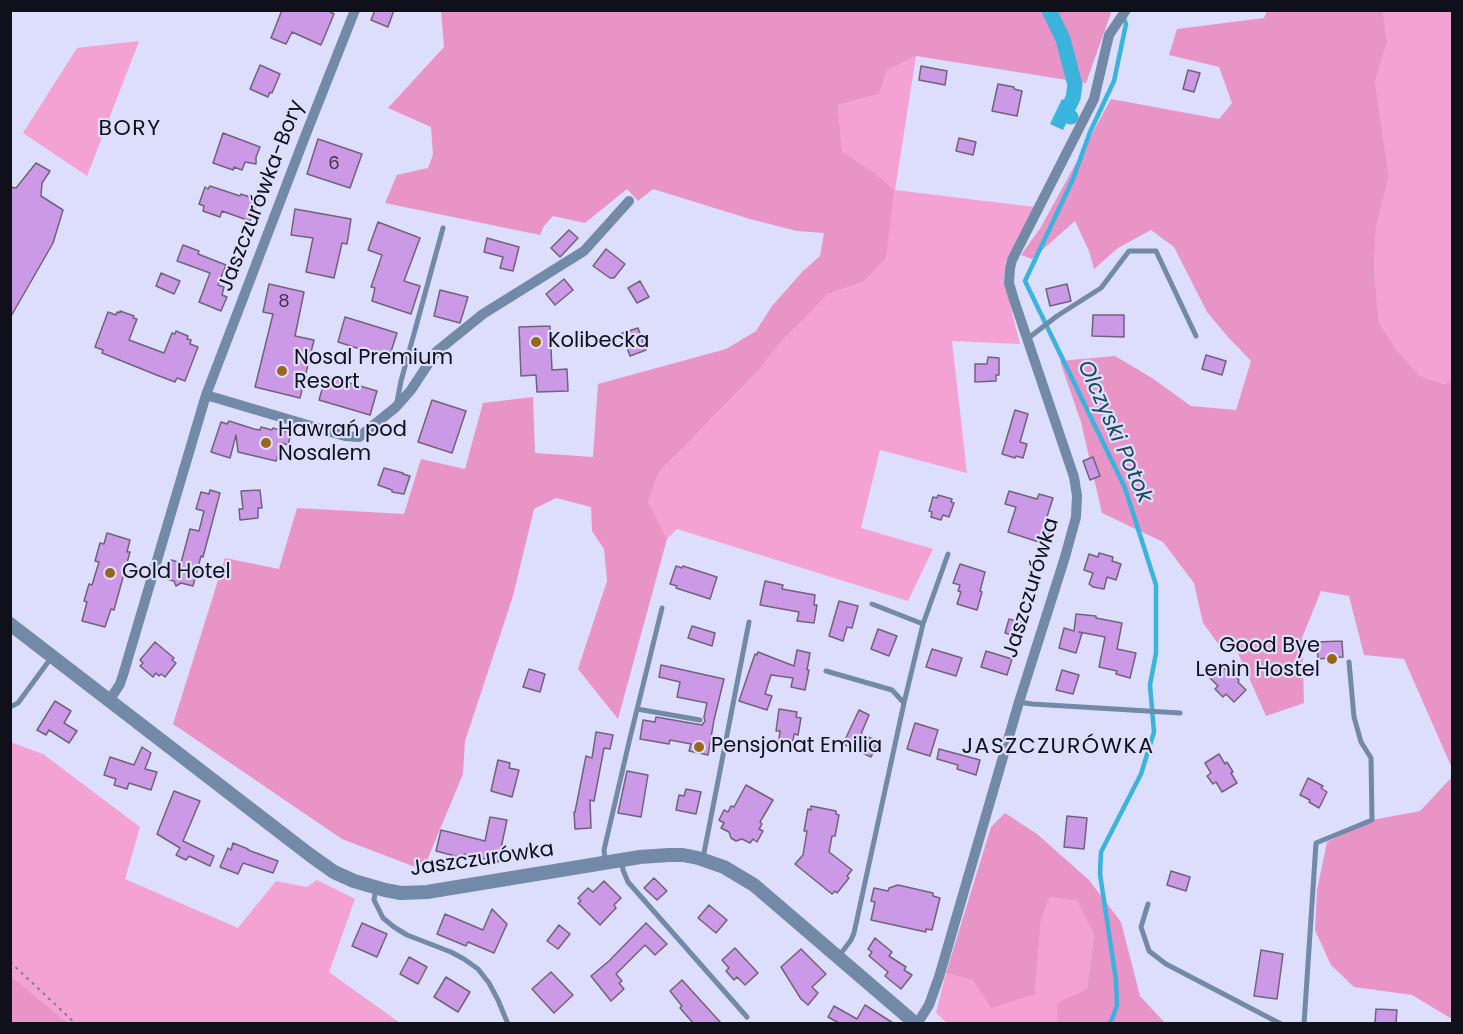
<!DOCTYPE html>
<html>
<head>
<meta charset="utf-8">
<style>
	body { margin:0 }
	#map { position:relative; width:1463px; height:1034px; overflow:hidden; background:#dddefc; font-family:Poppins,sans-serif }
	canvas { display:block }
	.frame { position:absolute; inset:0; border:12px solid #10101a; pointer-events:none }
</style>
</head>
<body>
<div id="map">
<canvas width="1463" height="1034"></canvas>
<div class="frame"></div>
</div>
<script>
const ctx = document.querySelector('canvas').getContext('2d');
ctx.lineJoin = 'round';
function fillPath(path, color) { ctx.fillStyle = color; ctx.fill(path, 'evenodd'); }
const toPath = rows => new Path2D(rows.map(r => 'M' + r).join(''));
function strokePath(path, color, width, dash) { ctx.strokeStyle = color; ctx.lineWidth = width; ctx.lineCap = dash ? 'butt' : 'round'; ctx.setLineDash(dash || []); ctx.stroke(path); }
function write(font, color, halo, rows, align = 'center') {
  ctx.font = font + ' Poppins,sans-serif'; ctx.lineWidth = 4.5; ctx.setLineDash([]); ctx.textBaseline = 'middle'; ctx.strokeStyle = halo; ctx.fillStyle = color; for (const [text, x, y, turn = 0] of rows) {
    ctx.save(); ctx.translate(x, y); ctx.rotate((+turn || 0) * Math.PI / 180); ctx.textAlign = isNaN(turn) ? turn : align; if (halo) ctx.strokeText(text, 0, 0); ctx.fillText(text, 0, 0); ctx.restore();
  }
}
const green = toPath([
	[1383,11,1452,11,1452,379,1446,384,1420,376,1396,349,1379,322,1374,269,1376,227,1389,176,1375,82,1387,42],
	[139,41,87,176,23,133,77,48],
	[916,56,895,190,1034,207,1005,263,1004,281,1020,344,952,341,967,473,880,450,861,528,933,549,908,601,677,529,667,539,648,501,659,472,759,370,779,344,828,294,863,282,872,171,842,151,838,105,879,94,887,70],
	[10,742,43,754,140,827,125,879,238,928,276,881,307,887,317,880,355,899,329,972,400,1023,68,1023,11,976],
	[1050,897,1077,901,1094,935,1087,989,1058,1003,1058,1023,947,1023,936,1013,946,973,1035,994,1041,920]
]);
const forest = toPath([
	[441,11,1110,10,1111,13,1086,83,916,56,887,70,879,94,838,105,842,151,872,171,894,190,886,258,863,282,828,294,779,344,759,370,659,472,648,501,667,539,618,719,578,669,607,581,604,549,592,531,591,507,556,498,534,509,513,596,465,741,463,774,423,870,342,839,173,724,225,558,279,569,297,508,404,514,421,459,465,469,483,403,533,397,535,453,593,457,598,384,726,349,756,331,772,306,803,271,820,256,824,233,797,231,750,219,653,189,638,201,627,189,585,223,553,216,544,226,540,235,385,203,397,175,428,168,433,155,431,127,388,108,444,47],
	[1267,11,1383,11,1387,42,1375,82,1389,176,1376,227,1374,269,1379,322,1396,349,1420,376,1445,384,1452,379,1452,768,1404,659,1364,655,1349,596,1321,591,1302,638,1304,703,1266,716,1237,651,1219,645,1203,623,1194,583,1163,542,1102,513,1081,422,1060,361,1115,356,1152,378,1191,406,1236,410,1251,361,1227,336,1207,312,1174,247,1151,230,1118,248,1094,269,1089,251,1075,221,1032,259,1021,255,1041,227,1111,99,1219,119,1232,103,1219,67,1169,55,1177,29,1264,18],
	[1452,777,1452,1019,1412,995,1354,987,1331,965,1315,930,1317,890,1327,842,1372,820,1420,811],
	[1005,813,1037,834,1089,880,1121,922,1140,996,1165,1023,1058,1023,1057,1003,1087,989,1094,935,1077,901,1050,897,1041,920,1035,994,991,1008,973,980,946,973,991,827],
	[10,976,11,976,68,1023,11,1023]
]);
const water = toPath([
	[1062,99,1075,105,1063,130,1050,124]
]);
const stream = toPath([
	[1110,1024,1117,1006,1116,980,1100,874,1101,852,1141,774,1154,732,1150,685,1156,653,1156,585,1125,488,1025,281,1073,179,1090,132,1114,81,1126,24,1123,16]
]);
const canal = toPath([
	[1049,10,1063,39,1075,85,1073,98,1065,114,1071,117]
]);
const building = toPath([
	[282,10,327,10,334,14,321,45,292,32,286,44,271,38,282,10],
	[375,10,394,10,388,27,371,20,375,10],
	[260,65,280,74,272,93,270,92,268,97,250,89,260,65],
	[921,66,947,71,945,85,919,80,921,66],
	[1188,70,1200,73,1194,92,1183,89,1188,70],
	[998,84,1014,87,1014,89,1022,91,1017,116,992,111,998,84],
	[223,133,260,147,256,157,256,164,245,162,242,170,234,167,233,170,213,163,223,133],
	[959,138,976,142,973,155,956,151,959,138],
	[318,139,362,154,350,188,307,174,318,139],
	[36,163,50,171,42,183,41,196,63,210,53,243,10,318,10,187,16,188,36,163],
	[210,186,240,196,241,194,258,200,250,221,222,211,220,217,203,211,204,206,199,204,205,187,208,189,210,186],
	[295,209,351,219,347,244,342,243,334,278,306,272,313,238,291,235,295,209],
	[378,222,420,238,404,281,420,286,411,314,372,301,375,288,371,287,382,255,368,250,378,222],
	[569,230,578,238,560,257,551,248,569,230],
	[487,238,519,247,513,271,500,268,503,257,484,252,487,238],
	[183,245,199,251,198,254,226,265,218,285,224,287,222,295,227,297,221,311,199,302,210,273,177,261,183,245],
	[606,249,625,264,614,278,610,278,593,266,606,249],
	[161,273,180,281,174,294,156,286,161,273],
	[564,279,573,290,555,305,546,294,564,279],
	[640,281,649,297,637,303,628,288,640,281],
	[269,284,304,292,295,336,314,340,300,398,255,387,273,314,263,312,269,284],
	[1067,284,1071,301,1050,306,1046,289,1067,284],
	[440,290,468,297,460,323,434,316,440,290],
	[120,311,134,316,133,318,137,319,129,340,164,353,172,333,175,334,176,331,188,336,187,339,191,340,190,344,198,347,185,381,177,378,175,382,154,374,102,353,103,350,95,347,108,312,116,315,117,312,120,313,120,311],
	[1093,315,1124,315,1124,337,1092,336,1093,315],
	[345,317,397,333,389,358,338,342,345,317],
	[550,326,552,370,567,369,568,391,537,392,536,375,521,376,519,327,550,326],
	[638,328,646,350,630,356,622,333,638,328],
	[1206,355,1226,361,1222,375,1202,369,1206,355],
	[988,357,999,358,999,375,996,375,996,381,975,382,975,364,987,364,988,357],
	[326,376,377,391,370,415,319,400,326,376],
	[432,400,466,411,452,453,418,442,432,400],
	[1015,410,1028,414,1020,442,1027,444,1023,458,1016,456,1015,458,1002,454,1015,410],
	[229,421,254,429,260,430,261,427,272,430,273,428,291,433,288,445,282,443,276,461,238,452,236,435,230,458,211,452,221,422,227,424,229,421],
	[1093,457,1100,476,1090,480,1083,461,1093,457],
	[384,468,403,473,403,474,410,476,404,494,392,492,392,490,378,485,384,468],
	[210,490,220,493,203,557,201,556,193,586,181,583,176,586,174,581,166,579,171,560,181,563,190,529,199,531,204,511,196,509,201,492,209,494,210,490],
	[260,490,262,508,258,508,258,518,240,520,239,509,243,509,241,491,260,490],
	[1009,491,1037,499,1039,494,1053,498,1044,526,1051,528,1045,544,1008,532,1016,507,1005,504,1009,491],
	[938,495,952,499,951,502,954,503,949,517,943,515,941,520,931,517,932,512,929,511,933,497,937,498,938,495],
	[107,533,130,540,127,552,130,552,114,610,111,609,105,627,82,621,87,602,84,601,89,584,92,585,99,562,95,561,100,543,104,544,107,533],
	[1099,553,1113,557,1112,561,1121,564,1116,580,1107,577,1104,589,1093,587,1089,584,1093,573,1084,570,1089,554,1098,557,1099,553],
	[960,564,985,572,980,591,982,592,977,610,957,604,961,592,958,591,960,585,953,583,960,564],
	[676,566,682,568,683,566,717,577,710,599,676,588,677,586,670,584,676,566],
	[765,581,783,585,782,589,815,595,814,605,817,605,814,623,797,621,799,612,760,605,765,581],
	[839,601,858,606,852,628,847,627,843,641,829,636,839,601],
	[1076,614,1096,616,1096,618,1122,623,1117,649,1136,653,1130,678,1116,674,1117,671,1099,667,1105,637,1079,632,1082,633,1076,653,1059,648,1064,628,1074,631,1076,614],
	[1009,619,1024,623,1020,637,1005,633,1009,619],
	[692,626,715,633,712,646,688,638,692,626],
	[878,629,897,636,889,656,871,649,878,629],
	[1342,641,1343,657,1318,659,1317,642,1342,641],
	[155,642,174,658,172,660,176,663,165,677,161,674,159,676,156,673,153,677,140,666,143,663,140,660,155,642],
	[932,649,962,658,956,676,926,667,932,649],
	[797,650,810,653,807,670,809,670,805,690,791,687,793,678,771,675,765,694,772,696,767,710,739,701,755,654,757,655,758,652,794,666,797,650],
	[986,651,1012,659,1007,675,981,667,986,651],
	[661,665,724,679,714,720,708,755,689,751,691,744,670,740,669,744,640,739,643,720,655,722,656,717,702,725,705,721,704,717,707,703,677,697,680,682,659,677,661,665],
	[1222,666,1230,674,1232,672,1239,680,1238,682,1246,690,1234,702,1226,694,1223,697,1215,689,1218,686,1210,678,1222,666],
	[529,669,545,674,540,692,523,687,529,669],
	[1062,670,1079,675,1073,694,1056,690,1062,670],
	[55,701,71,711,64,723,77,731,69,743,49,730,46,735,37,730,55,701],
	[779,709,797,712,796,717,801,718,798,735,794,734,793,741,779,739,780,731,776,731,779,709],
	[859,710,869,715,861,734,878,741,871,757,843,744,859,710],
	[915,723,938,730,930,756,907,749,915,723],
	[596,732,613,735,610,749,604,748,594,801,590,800,591,828,575,829,574,812,575,812,586,756,592,758,596,732],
	[142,747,151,753,145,769,157,772,151,790,129,783,127,789,114,785,116,779,104,775,110,757,134,765,142,747],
	[939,749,980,760,976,775,957,769,958,765,937,759,939,749],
	[1219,754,1225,764,1227,762,1233,772,1231,773,1237,783,1222,792,1216,782,1213,784,1207,776,1211,773,1205,763,1219,754],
	[498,760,510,763,509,768,519,770,512,797,491,791,498,760],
	[627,771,648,775,641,817,618,813,627,771],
	[1308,778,1323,786,1321,788,1327,792,1319,808,1309,802,1310,800,1300,795,1308,778],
	[746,785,773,800,760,822,762,824,759,829,763,831,757,842,753,839,750,843,742,839,736,841,731,838,729,832,721,828,724,823,719,820,724,810,728,812,731,806,734,807,746,785],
	[686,789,701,792,696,814,676,810,679,795,684,796,686,789],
	[174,791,200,801,183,841,214,856,210,866,189,856,186,860,176,855,180,848,157,834,174,791],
	[811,806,836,811,836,814,839,815,835,836,832,836,829,852,852,870,847,876,849,878,837,893,835,891,832,894,795,864,803,855,807,831,804,831,808,809,811,810,811,806],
	[1067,816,1087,818,1084,849,1064,847,1067,816],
	[490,817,507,820,498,862,464,854,463,858,436,851,441,830,485,841,490,817],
	[233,843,248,849,248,850,278,861,273,873,243,863,238,874,220,867,228,848,231,850,233,843],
	[1171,871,1190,877,1186,891,1167,885,1171,871],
	[654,878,667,891,657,900,644,888,654,878],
	[604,881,621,898,614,905,616,908,600,925,578,903,581,901,578,898,588,888,593,892,604,881],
	[898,885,933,893,933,896,940,898,932,930,926,929,926,932,871,920,875,902,871,901,874,888,888,891,889,888,898,885],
	[709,905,727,920,716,933,698,918,709,905],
	[492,909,507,924,494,953,468,942,466,946,437,934,445,914,483,930,492,909],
	[362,923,387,934,377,957,352,946,362,923],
	[646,923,667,944,655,955,645,945,616,974,622,981,619,983,624,989,611,1001,591,976,609,961,646,923],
	[559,925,570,934,558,949,547,941,559,925],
	[875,938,892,952,889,956,906,967,904,970,912,975,901,989,885,976,888,972,869,956,872,952,868,949,875,938],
	[735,948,758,973,745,985,737,977,734,980,726,971,729,968,722,960,735,948],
	[801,949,826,974,812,987,818,993,808,1005,801,999,781,967,801,949],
	[1261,950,1283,954,1277,999,1254,996,1261,950],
	[409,957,427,967,418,984,400,974,409,957],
	[551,972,573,995,554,1013,532,989,551,972],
	[446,977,470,992,458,1012,434,997,446,977],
	[682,980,721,1023,693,1023,680,1008,682,1006,670,991,682,980],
	[865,1005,893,1023,839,1023,828,1017,834,1006,857,1019,865,1005],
	[1376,1009,1397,1010,1396,1023,1375,1023,1376,1009]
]);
const path = toPath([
	[10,962,76,1024]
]);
const service = toPath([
	[1026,340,1057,316,1101,288,1129,251,1156,251,1196,336],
	[397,402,401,381,443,228],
	[872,604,923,624],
	[826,671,892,690,904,703,854,933,851,940,839,956],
	[1019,702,1032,704,1180,713],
	[904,703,923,624,948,554],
	[10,707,18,703,51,658],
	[637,709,700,720],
	[703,858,749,622],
	[605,860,604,850,630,738,662,608],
	[622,860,623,870,628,882,747,1017],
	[376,889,374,900,383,918,394,927,407,935,451,952,464,959,478,969,489,983,498,1000,508,1024],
	[1148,904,1141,927,1149,951,1166,964,1281,1024],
	[1304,1024,1316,843,1372,820,1371,758,1361,742,1354,717,1349,662]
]);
const minor = toPath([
	[206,395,345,436,359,437,396,407,411,390,436,352,483,314,584,251,629,201],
	[109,701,120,684,123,675,206,395,304,139,355,10],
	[917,1024,929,1005,939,977,1019,702,1065,557,1076,517,1077,496,1074,477,1014,300,1009,283,1010,268,1012,260,1094,99,1109,35,1126,10]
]);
const tertiary = toPath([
	[10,624,310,855,334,872,354,881,385,890,401,893,427,892,640,857,669,855,683,855,698,858,724,867,754,885,916,1024]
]);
const markers = [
	[536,342,6,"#99661b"],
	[282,371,6,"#99661b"],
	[266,443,6,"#99661b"],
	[110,573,6,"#99661b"],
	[1332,659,6,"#99661b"],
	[699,747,6,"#99661b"]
];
const numberNames = [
	["6",334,164],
	["8",284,302]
];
const streetNames = [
	["Jaszczurówka-Bory",262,196,-69],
	["Jaszczurówka",1032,588,-73],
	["Jaszczurówka",482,860,-8]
];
const poiNames = [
	["Kolibecka",548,342],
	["Nosal Premium",294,359],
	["Resort",294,383],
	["Hawrań pod",278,431],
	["Nosalem",278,455],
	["Gold Hotel",122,573],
	["Good Bye",1320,647,"right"],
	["Lenin Hostel",1320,671,"right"],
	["Pensjonat Emilia",711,747]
];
const neighbourhoodNames = [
	["BORY",130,129],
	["JASZCZURÓWKA",1058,747]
];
const waterNames = [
	["Olczyski Potok",1114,432,66]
];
fillPath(green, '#f3a2d3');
fillPath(forest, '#e894c7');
fillPath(water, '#3ab3dd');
strokePath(stream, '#3ab3dd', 4.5);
strokePath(canal, '#3ab3dd', 15);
fillPath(building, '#cc99e6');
strokePath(building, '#71627a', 1.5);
strokePath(path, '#7d7d92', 2, [3, 4.5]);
strokePath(service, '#728aa8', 5);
strokePath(minor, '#728aa8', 10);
strokePath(tertiary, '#728aa8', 14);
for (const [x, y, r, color] of markers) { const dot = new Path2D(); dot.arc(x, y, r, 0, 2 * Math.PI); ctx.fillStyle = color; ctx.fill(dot); strokePath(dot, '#dddefc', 2); }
write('18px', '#3f324d', null, numberNames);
write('21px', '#10101a', '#dddefc', streetNames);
write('21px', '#10101a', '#dddefc', poiNames, 'left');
ctx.letterSpacing = '1.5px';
write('22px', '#10101a', '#dddefc', neighbourhoodNames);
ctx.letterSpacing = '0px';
write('italic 22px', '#18495b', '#dddefc', waterNames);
</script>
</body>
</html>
